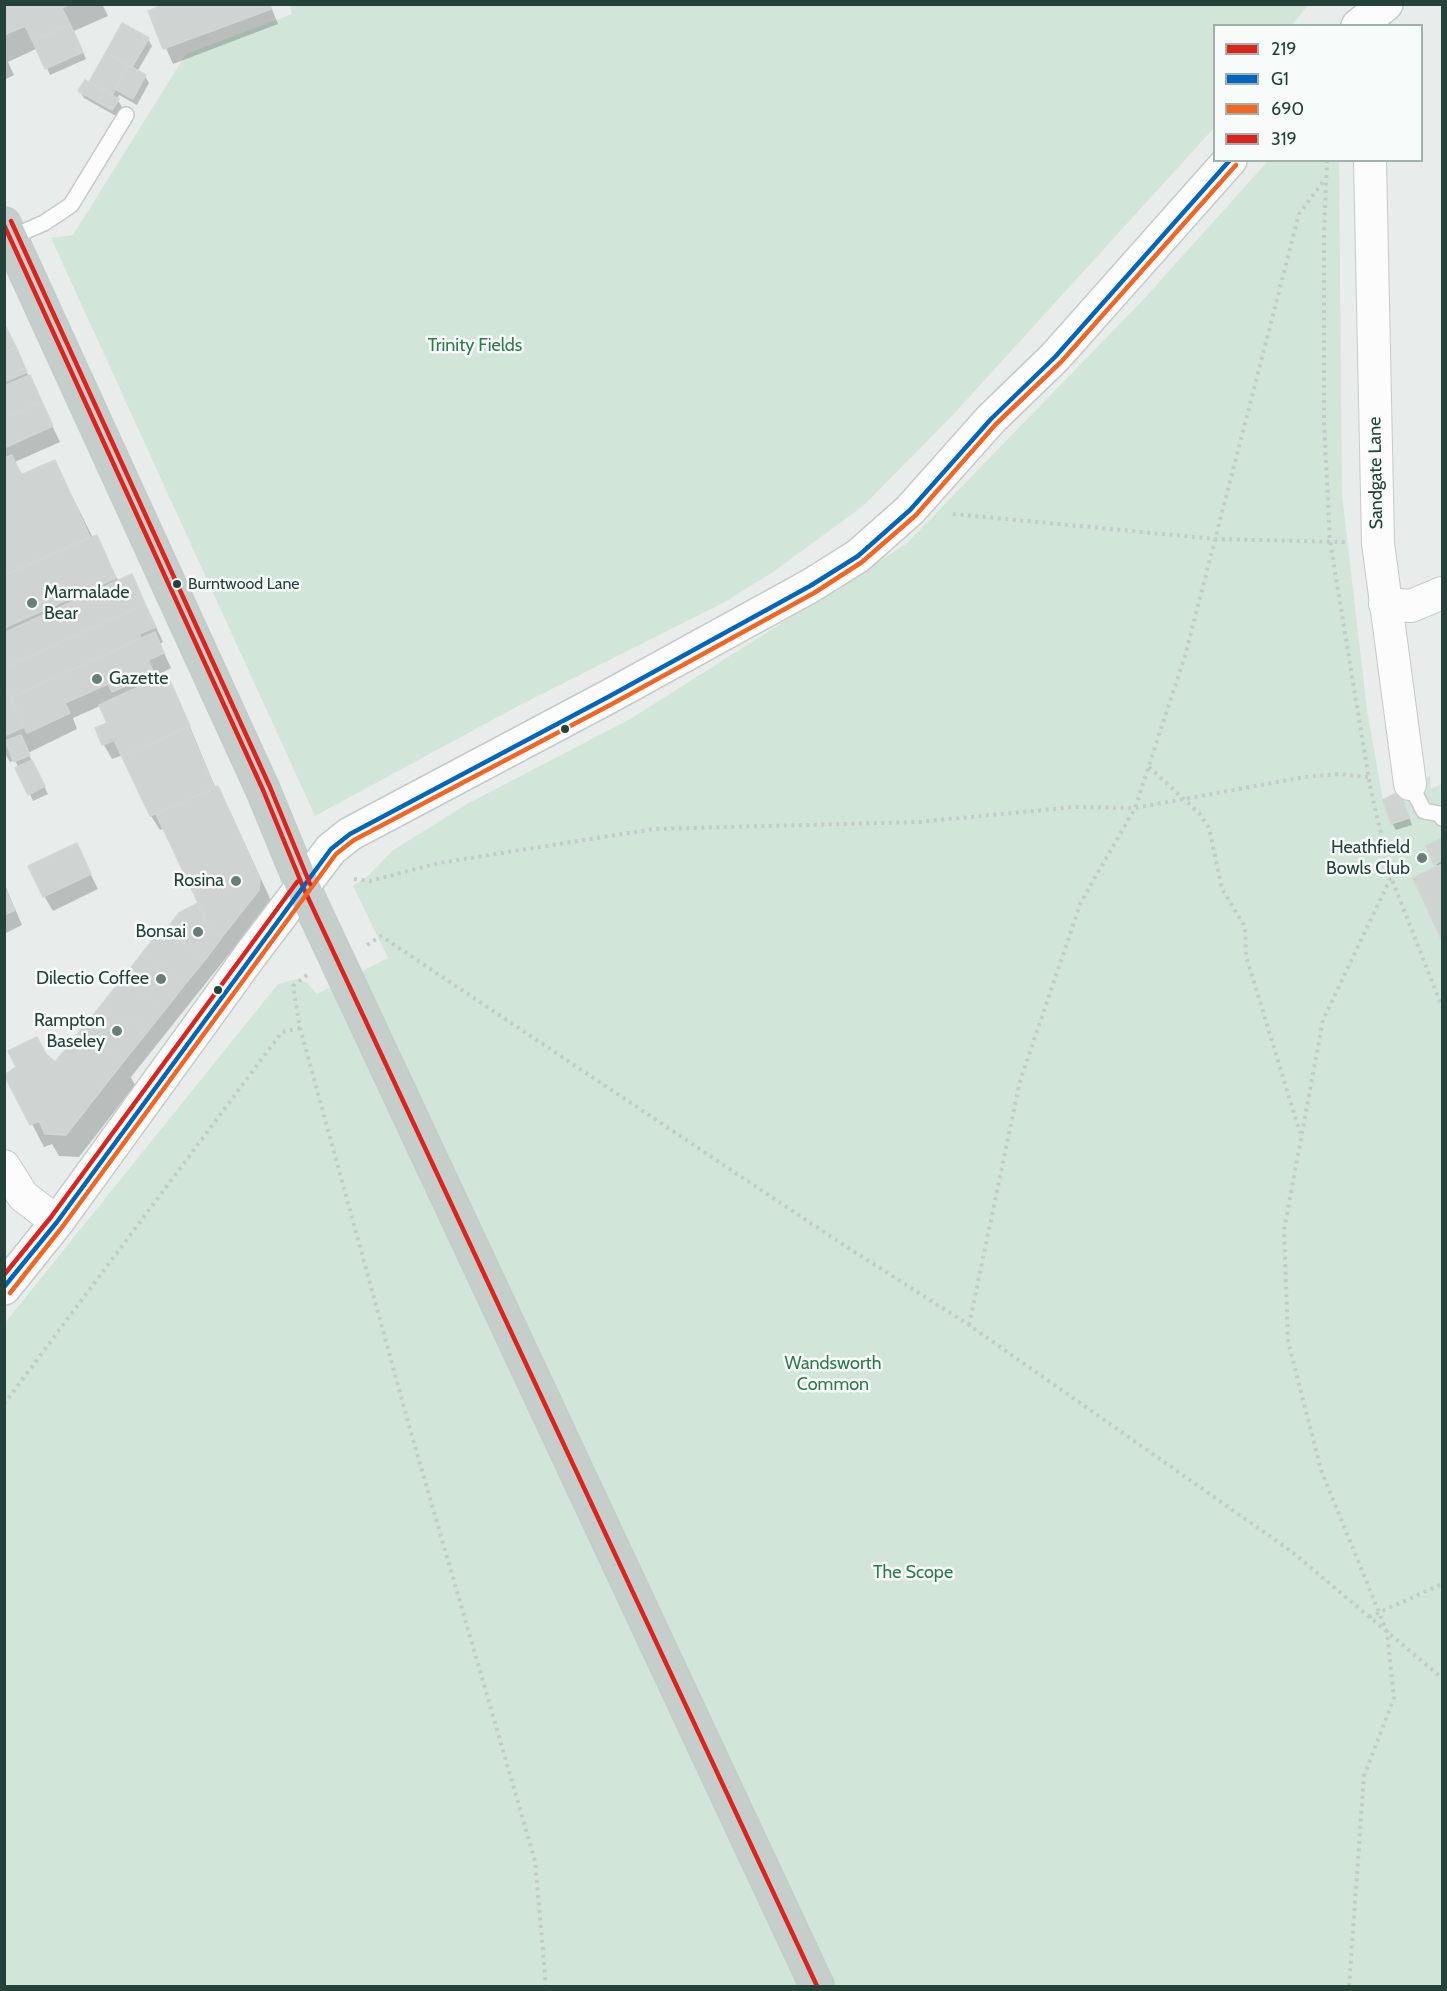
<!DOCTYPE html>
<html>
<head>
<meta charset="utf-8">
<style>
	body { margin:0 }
	#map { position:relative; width:1447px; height:1991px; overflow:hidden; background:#e8edeb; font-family:Cabin,sans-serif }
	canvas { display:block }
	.frame { position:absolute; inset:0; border:6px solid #24423a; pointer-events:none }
	.legend { position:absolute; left:1213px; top:24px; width:210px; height:138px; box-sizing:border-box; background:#f7fbf9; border:2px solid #a3b1ad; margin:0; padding:8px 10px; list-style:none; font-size:18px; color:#24423a }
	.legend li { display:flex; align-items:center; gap:12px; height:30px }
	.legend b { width:30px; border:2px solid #a3b1ad }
</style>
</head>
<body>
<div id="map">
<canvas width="1447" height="1991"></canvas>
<div class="frame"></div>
<ul class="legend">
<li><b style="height:8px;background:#dc241f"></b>219</li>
<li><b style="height:8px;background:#0065bd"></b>G1</li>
<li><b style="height:8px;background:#f26522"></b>690</li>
<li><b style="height:8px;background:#dc241f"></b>319</li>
</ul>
</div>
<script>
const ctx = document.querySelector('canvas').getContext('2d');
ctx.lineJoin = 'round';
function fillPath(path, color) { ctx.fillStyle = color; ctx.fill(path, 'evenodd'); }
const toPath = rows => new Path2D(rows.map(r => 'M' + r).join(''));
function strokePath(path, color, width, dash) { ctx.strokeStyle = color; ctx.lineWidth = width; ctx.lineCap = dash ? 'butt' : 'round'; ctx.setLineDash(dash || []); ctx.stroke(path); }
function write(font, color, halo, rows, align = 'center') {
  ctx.font = font + ' Cabin,sans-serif'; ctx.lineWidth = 5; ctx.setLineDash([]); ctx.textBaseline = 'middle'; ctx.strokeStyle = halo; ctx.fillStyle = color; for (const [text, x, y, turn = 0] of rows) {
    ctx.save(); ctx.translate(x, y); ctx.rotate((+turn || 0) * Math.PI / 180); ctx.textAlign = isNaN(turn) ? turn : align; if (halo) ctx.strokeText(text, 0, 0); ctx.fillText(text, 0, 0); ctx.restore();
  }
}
const green = toPath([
	[290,5,290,4,1308,5,1292,25,1214,26,1214,128,952,416,863,506,776,570,725,602,520,705,315,816,51,238,73,235,186,54,292,14],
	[1268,161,1339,161,1342,494,1367,710,1383,800,1391,824,1409,818,1400,791,1430,776,1431,789,1442,784,1442,1986,5,1986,4,1324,278,984,297,979,307,983,317,994,388,958,353,886,368,876,392,851,467,804,632,718,906,544,1141,302]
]);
const shadow = toPath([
	[4,4,102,4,108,16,74,31,86,59,50,75,38,48,8,62,14,75,4,80],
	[169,4,270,4,278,24,173,64,150,12],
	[122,25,148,39,152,46,137,72,145,76,149,83,137,105,119,95,117,99,122,107,116,116,84,98,80,91,90,84],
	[4,325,60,442,15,462,23,476,55,462,93,538,96,537,119,582,132,576,163,642,160,644,171,668,156,676,158,680,166,676,175,691,216,789,230,811,272,903,235,959,229,954,131,1077,135,1085,79,1157,59,1156,52,1144,44,1147,6,1074,47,1057,55,1064,180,914,200,904,165,828,160,830,151,816,123,755,112,759,104,745,97,729,109,724,100,706,73,718,77,729,28,753,48,794,33,801,15,760,10,762,4,752],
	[1400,793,1412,825,1396,830,1392,823],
	[1441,841,1442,844,1442,937,1415,878,1438,868,1436,864],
	[76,845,98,889,53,911,44,896],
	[4,883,22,925,4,934]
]);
const building = toPath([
	[4,4,70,4,62,8,70,24,33,42,25,26,4,35,4,4],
	[165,4,269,4,271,9,163,49,148,11,165,4],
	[122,23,149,38,132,67,106,52,122,23],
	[70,24,83,52,45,69,33,42,70,24],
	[106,52,128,65,112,95,89,82,106,52],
	[128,65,146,75,133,99,115,89,128,65],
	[85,80,119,99,112,110,78,91,85,80],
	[4,323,16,347,4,352,4,323],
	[16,347,27,372,4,382,4,352,16,347],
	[30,375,42,402,4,418,4,386,30,375],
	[42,402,53,426,4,448,4,418,42,402],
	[12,455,21,475,55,460,90,537,4,575,4,458,12,455],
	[97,535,116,578,4,628,4,576,97,535],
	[132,574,145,604,4,668,4,633,132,574],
	[145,604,156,627,139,634,141,638,10,698,4,685,4,668,145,604],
	[155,632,164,653,148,660,154,673,112,692,108,684,65,703,70,713,27,733,10,698,155,632],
	[167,674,190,726,122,757,114,740,102,745,95,728,107,723,99,705,167,674],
	[4,685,24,727,4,736,4,685],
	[188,726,215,788,150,816,122,757,188,726],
	[21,735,30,755,14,762,5,741,21,735],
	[32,760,45,786,28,795,15,768,32,760],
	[218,786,260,879,259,890,222,937,210,928,156,814,218,786],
	[1400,791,1409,818,1391,824,1383,800,1400,791],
	[1441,839,1442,860,1434,865,1426,846,1441,839],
	[77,843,91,874,43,897,28,866,77,843],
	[1442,864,1442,941,1413,878,1442,864],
	[4,888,15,910,4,915,4,888],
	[198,903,210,928,222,937,205,960,166,930,179,913,198,903],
	[163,927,205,960,185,984,143,952,163,927],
	[143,952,185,984,164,1011,123,978,143,952],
	[123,978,164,1011,148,1031,130,1017,121,1028,98,1009,123,978],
	[98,1009,121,1028,130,1017,148,1031,123,1062,82,1029,98,1009],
	[82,1029,123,1062,66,1135,45,1134,39,1121,30,1125,4,1075,16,1067,8,1051,37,1037,46,1054,55,1062,82,1029]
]);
const path = toPath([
	[1424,4,1431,4],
	[1327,160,1324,233,1324,422,1330,541,1370,786],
	[953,514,1216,539,1346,542],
	[1149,767,1199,813,1209,828,1222,889,1245,927,1246,956,1300,1133],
	[1370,786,1391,877,1442,1007],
	[354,879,370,881,439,863,654,829,919,822,1074,807,1135,808,1305,777,1339,774,1368,777],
	[367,945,381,936,836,1240,969,1325,1291,1551,1442,1678],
	[307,975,293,986,300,1028,410,1429,535,1861,546,1986],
	[969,1325,1020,1081,1081,902,1135,808,1185,656,1299,214,1325,179],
	[4,1404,282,1032,300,1028],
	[1369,1617,1442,1584],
	[1349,1986,1364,1776,1394,1698,1387,1632,1321,1470,1288,1341,1284,1230,1323,1020,1391,877]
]);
const service = toPath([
	[12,237,44,223,71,205,126,115],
	[1410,784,1424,811,1440,814,1442,818]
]);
const minor = toPath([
	[1370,160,1378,543,1410,784],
	[1385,604,1411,606,1442,593],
	[4,1166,23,1196,57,1222]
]);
const secondary = toPath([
	[1358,26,1386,4],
	[4,1288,57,1222,252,953,331,849,350,834,608,697,810,586,858,556,910,510,991,419,1055,357,1230,160]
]);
const trunk = toPath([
	[4,224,263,790,303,887,817,1986]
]);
const bus1 = toPath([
	[4,225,263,790,303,887,817,1986]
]);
const bus2 = toPath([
	[4,1287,57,1222,331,849,350,834,608,697,810,586,858,556,910,510,991,419,1055,357,1230,160]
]);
const bus3 = toPath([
	[10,1293,63,1226,336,854,354,840,612,704,814,593,862,562,916,515,996,424,1061,362,1236,165]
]);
const bus4 = toPath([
	[11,221,270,787,310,884],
	[4,1275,51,1217,297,882]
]);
const markers = [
	[177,584,5,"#24423a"],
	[32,603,6,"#697e78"],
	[97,679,6,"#697e78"],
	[565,729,5,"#24423a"],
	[1422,858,6,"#697e78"],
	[236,881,6,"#697e78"],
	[198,932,6,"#697e78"],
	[161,979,6,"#697e78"],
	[218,990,5,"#24423a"],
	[117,1031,6,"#697e78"]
];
const busNames = [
	["Burntwood Lane",188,584]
];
const parkNames = [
	["Trinity Fields",475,346],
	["Wandsworth",833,1364],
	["Common",833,1385],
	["The Scope",913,1573]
];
const streetNames = [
	["Sandgate Lane",1376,473,-91]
];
const poiNames = [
	["Marmalade",44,593,"left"],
	["Bear",44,614,"left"],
	["Gazette",109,679,"left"],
	["Heathfield",1410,848],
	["Bowls Club",1410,869],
	["Rosina",224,881],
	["Bonsai",186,932],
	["Dilectio Coffee",149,979],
	["Rampton",105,1021],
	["Baseley",105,1042]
];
fillPath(green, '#d1e6d8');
fillPath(shadow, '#0003');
fillPath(building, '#cfd4d2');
strokePath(building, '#d1d6d4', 1.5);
strokePath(service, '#c5cac8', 18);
strokePath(minor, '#c5cac8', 34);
strokePath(secondary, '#c3cbc8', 36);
strokePath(trunk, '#c3ccc9', 36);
strokePath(path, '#c3ccca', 4, [3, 4.5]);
strokePath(service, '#fcfcfc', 15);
strokePath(minor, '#fcfcfc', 32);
strokePath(secondary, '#fcfcfc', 33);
strokePath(trunk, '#c6cecc', 33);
strokePath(bus1, '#dc241f', 4.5);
strokePath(bus2, '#0065bd', 4.5);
strokePath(bus3, '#f26522', 4.5);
strokePath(bus4, '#dc241f', 4.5);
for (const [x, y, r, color] of markers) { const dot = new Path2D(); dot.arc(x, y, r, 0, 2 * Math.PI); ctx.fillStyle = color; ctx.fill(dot); strokePath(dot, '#f7fbf9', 2); }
write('16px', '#24423a', '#f7fbf9', busNames, 'left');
write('18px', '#2d7a4b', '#f7fbf9', parkNames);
write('18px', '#24423a', '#f7fbf9', streetNames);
write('18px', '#24423a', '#f7fbf9', poiNames, 'right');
</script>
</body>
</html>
